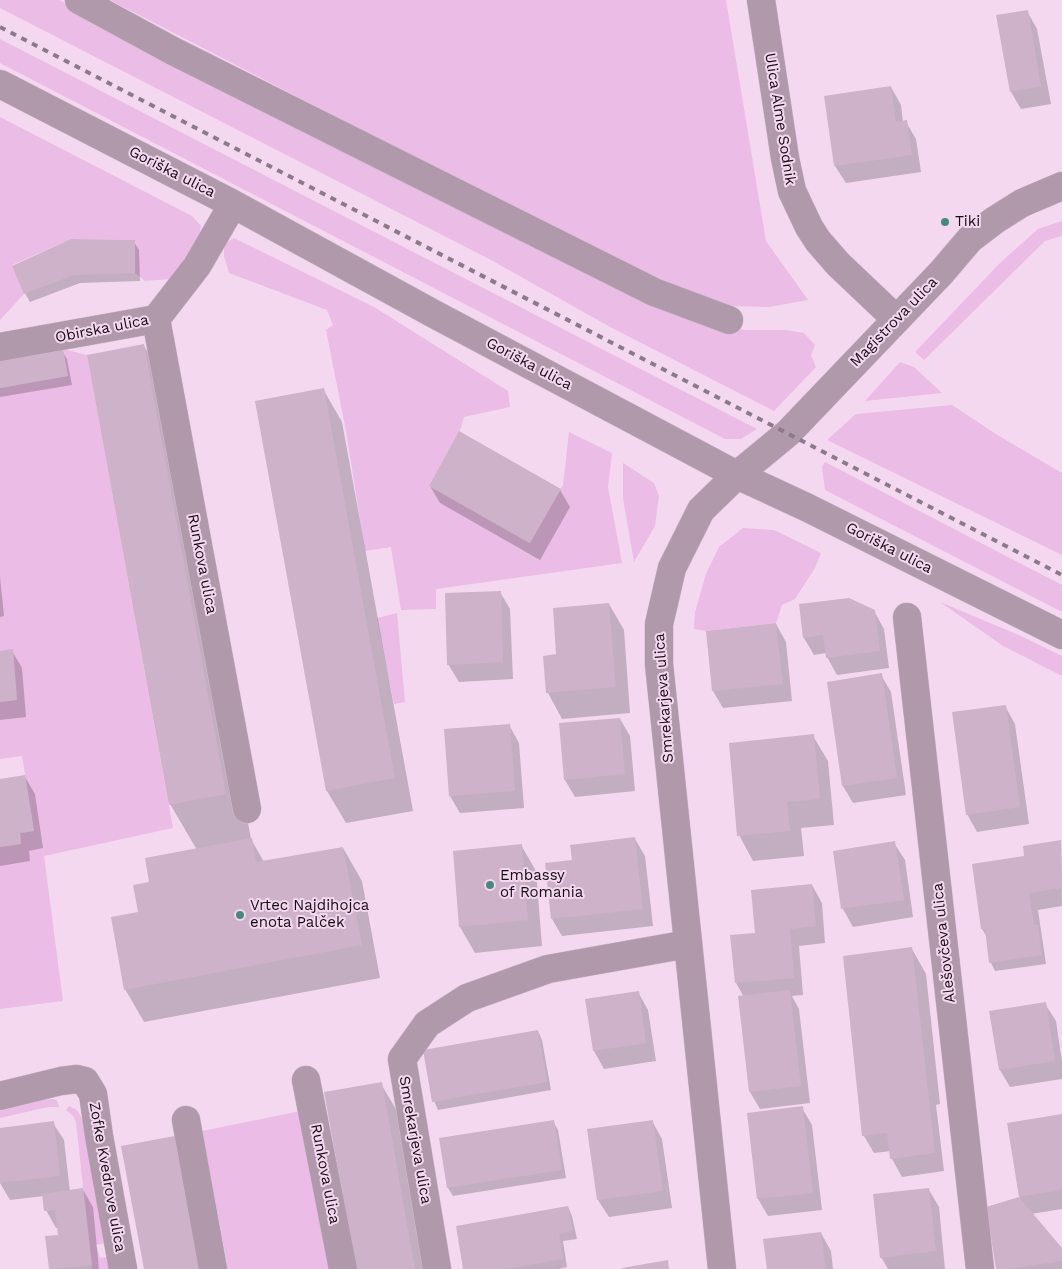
<!DOCTYPE html>
<html>
<head>
<meta charset="utf-8">
<style>
	body { margin:0 }
	canvas { display:block; background:#f4d8f0 }
</style>
</head>
<body>
<canvas width="1062" height="1269"></canvas>
<script>
const ctx = document.querySelector('canvas').getContext('2d');
ctx.lineJoin = 'round';
function fillPath(path, color) { ctx.fillStyle = color; ctx.fill(path, 'evenodd'); }
const toPath = rows => new Path2D(rows.map(r => 'M' + r).join(''));
function strokePath(path, color, width, dash) { ctx.strokeStyle = color; ctx.lineWidth = width; ctx.lineCap = dash ? 'butt' : 'round'; ctx.setLineDash(dash || []); ctx.stroke(path); }
function write(font, color, halo, rows, align = 'center') {
  ctx.font = font + ' "Work Sans",sans-serif'; ctx.lineWidth = 4; ctx.setLineDash([]); ctx.textBaseline = 'middle'; ctx.strokeStyle = halo; ctx.fillStyle = color; for (const [text, x, y, turn = 0] of rows) {
    ctx.save(); ctx.translate(x, y); ctx.rotate((+turn || 0) * Math.PI / 180); ctx.textAlign = isNaN(turn) ? turn : align; if (halo) ctx.strokeText(text, 0, 0); ctx.fillText(text, 0, 0); ctx.restore();
  }
}
const green = toPath([
	[0,0,59,0,186,68,703,324,746,330,786,330,804,333,815,345,811,355,816,367,774,411,612,328,491,260,0,8],
	[110,0,726,0,766,241,808,300,769,307,725,306,684,290,600,253],
	[0,39,757,429,741,439,725,439,0,63],
	[0,117,192,216,201,226,199,238,170,279,145,281,135,273,135,240,71,239,12,265,24,294,0,320],
	[1062,221,1062,236,1045,241,924,360,915,352,1000,263,1038,229],
	[234,238,374,307,508,391,510,407,464,417,461,428,429,486,529,543,563,485,569,432,612,453,608,487,622,563,436,589,436,609,401,610,391,547,365,551,346,431,326,330,333,325,327,310,229,273,224,256,224,244],
	[63,349,87,355,173,828,44,856,63,1001,0,1009,0,847,21,844,20,833,34,831,22,756,0,759,0,702,17,700,13,650,0,651,0,388,67,376],
	[900,362,914,367,942,393,865,401],
	[952,405,999,436,1062,473,1062,555,827,440,856,414],
	[825,462,1062,585,1062,612,825,490,822,467],
	[623,463,654,483,659,496,655,526,634,562,623,499],
	[743,528,774,530,821,553,815,568,795,599,782,605,776,623,706,631,694,629,695,612,706,574,719,547],
	[940,602,1021,636,1062,656,1062,676,1003,646],
	[397,613,405,702,394,704,377,618],
	[52,1099,57,1100,59,1107,48,1107,0,1118,0,1111,42,1100],
	[69,1106,77,1110,83,1120,105,1243,96,1245,100,1258,107,1257,110,1269,92,1269,76,1122,73,1116,66,1110],
	[301,1111,330,1269,228,1269,202,1131]
]);
const shadow = toPath([
	[1027,11,1037,29,1051,104,1021,109,1011,92],
	[891,87,901,105,903,122,906,122,916,139,921,172,846,183,835,166],
	[134,242,139,250,140,281,80,283,30,302,25,293],
	[144,346,169,390,251,839,264,862,343,848,362,881,380,978,144,1022,125,989,140,913,151,883,197,850,170,804],
	[62,351,67,359,72,385,0,397,0,361],
	[323,389,342,422,413,811,346,823,327,791],
	[430,486,560,490,570,507,540,560,440,503],
	[0,577,4,616,0,617],
	[500,592,510,609,513,679,459,682,448,664],
	[609,604,624,630,630,713,562,719,548,693,545,657,558,655],
	[874,611,884,629,889,668,837,675,827,657,826,653,814,655,804,638],
	[776,624,786,642,792,701,723,708,713,691],
	[12,651,22,668,26,717,0,720,0,652],
	[881,675,891,692,906,795,853,803,843,786,828,683],
	[1005,706,1015,724,1029,824,977,832,967,814],
	[620,719,630,736,635,791,575,797,565,780],
	[509,725,519,743,524,808,460,813,450,796],
	[813,736,828,761,834,825,801,828,804,856,753,861,739,835],
	[25,777,35,794,43,848,29,851,30,861,0,866,0,781],
	[635,839,645,856,653,926,562,936,552,919],
	[1061,842,1062,906,1038,910,1046,964,995,971,991,963,987,937,982,929,1025,857],
	[894,843,905,860,913,917,853,927,843,909,834,852],
	[521,845,536,871,542,946,475,953,460,927,454,852],
	[812,885,822,903,825,943,799,946,803,995,792,996,799,1009,810,1103,760,1109,750,1092,744,997,736,983],
	[912,949,926,974,940,1104,936,1105,944,1171,902,1177,892,1159,891,1151,874,1153,864,1136],
	[638,992,648,1010,656,1061,604,1069,594,1051,586,1000],
	[1045,1004,1056,1021,1062,1062,1062,1079,1010,1087,1000,1070,991,1012],
	[538,1031,542,1040,551,1090,438,1110,434,1101],
	[381,1084,400,1116,428,1269,357,1269],
	[802,1108,812,1125,822,1210,768,1216,758,1199,748,1114],
	[1062,1115,1062,1209,1031,1214,1062,1250,1062,1269,998,1269,987,1208,1020,1198,1008,1124],
	[553,1121,558,1130,566,1178,453,1196,448,1188,441,1139],
	[652,1121,662,1139,672,1208,609,1217,598,1200],
	[53,1123,64,1140,70,1192,83,1190,93,1207,99,1269,50,1269,46,1237,60,1236,59,1227,56,1228,46,1210,44,1196,10,1200,0,1183,0,1129],
	[929,1190,939,1207,945,1269,888,1269,881,1257],
	[568,1207,572,1216,577,1239,563,1241,567,1267,558,1269,465,1269],
	[821,1233,831,1251,833,1269,768,1269]
]);
const building = toPath([
	[1028,10,1041,86,1010,92,996,15],
	[891,86,896,122,907,120,912,155,834,166,824,96],
	[71,239,135,240,135,273,74,275,24,294,12,266],
	[144,344,226,794,169,805,87,355],
	[63,349,68,376,0,388,0,360],
	[324,388,395,778,326,791,255,401],
	[459,431,561,489,530,543,429,486],
	[501,591,503,662,447,665,445,593],
	[849,598,875,610,880,651,826,658,823,635,803,638,799,604],
	[609,603,616,687,546,693,543,656,556,654,553,608],
	[776,623,783,684,712,691,706,631],
	[13,649,17,700,0,702,0,651],
	[882,673,897,778,842,786,827,682],
	[1006,705,1020,807,966,815,952,712],
	[620,718,625,774,564,780,559,723],
	[510,724,515,791,449,796,444,729],
	[814,734,820,799,787,802,790,831,737,836,729,743],
	[25,775,34,831,20,833,21,844,0,847,0,779],
	[635,837,643,909,551,919,545,863,572,860,570,845],
	[252,838,256,862,343,847,362,945,124,990,111,917,138,912,133,885,149,882,145,858],
	[1061,840,1062,888,1029,893,1034,925,1038,925,1042,955,989,963,985,929,981,929,972,864,1024,856,1023,846],
	[895,841,904,900,841,909,833,851],
	[522,844,528,920,459,927,453,851],
	[812,884,816,926,790,929,794,978,735,983,730,935,755,933,751,890],
	[912,947,935,1153,890,1159,887,1133,862,1136,843,956],
	[790,990,801,1086,749,1092,738,996],
	[639,991,646,1043,593,1051,585,999],
	[1046,1002,1055,1061,999,1070,989,1011],
	[538,1030,547,1082,432,1102,423,1050],
	[382,1082,415,1269,356,1269,324,1092],
	[803,1106,813,1193,757,1199,747,1113],
	[1062,1114,1062,1190,1019,1197,1007,1123],
	[554,1120,562,1170,447,1188,439,1138],
	[653,1120,663,1191,597,1200,587,1129],
	[54,1121,60,1176,0,1183,0,1128],
	[180,1135,205,1269,144,1269,121,1146],
	[83,1188,92,1265,49,1269,45,1236,58,1235,55,1210,44,1211,42,1194],
	[929,1188,936,1251,880,1258,873,1194],
	[1019,1197,1062,1248,1062,1261,1009,1269,996,1269,986,1207],
	[568,1206,573,1231,559,1233,563,1259,505,1269,463,1269,456,1226],
	[821,1232,826,1269,767,1269,763,1239],
	[668,1260,669,1269,622,1269,622,1268]
]);
const minor = toPath([
	[79,0,173,51,654,292,729,320],
	[761,0,785,158,792,191,809,227,818,241,838,264,896,319],
	[0,84,233,204,434,314,737,475,806,507,1062,635],
	[156,319,247,809],
	[0,347,156,319,197,266,233,204],
	[907,617,980,1269],
	[306,1080,343,1269],
	[0,1096,61,1081,77,1079,85,1081,93,1094,99,1136,123,1269],
	[186,1120,213,1269],
	[437,1269,402,1059,427,1024,467,998,548,969,688,944],
	[722,1269,659,664,659,624,672,568,701,510,737,475,788,433,941,273,970,239,995,220,1022,203,1062,186]
]);
const rail = toPath([
	[0,27,1062,575]
]);
const markers = [
	[945,222,5,"#468a7e"],
	[490,885,5,"#468a7e"],
	[240,915,5,"#468a7e"]
];
const streetNames = [
	["Ulica Alme Sodnik",780,119,81],
	["Goriška ulica",172,172,27],
	["Magistrova ulica",894,322,-46],
	["Obirska ulica",102,329,-11],
	["Goriška ulica",529,364,28],
	["Goriška ulica",889,548,27],
	["Runkova ulica",202,564,79],
	["Smrekarjeva ulica",664,698,-94],
	["Alešovčeva ulica",944,943,-96],
	["Smrekarjeva ulica",415,1140,80],
	["Runkova ulica",325,1174,79],
	["Zofke Kvedrove ulica",107,1177,80]
];
const poiNames = [
	["Tiki",955,222],
	["Embassy",500,876],
	["of Romania",500,893],
	["Vrtec Najdihojca",250,906],
	["enota Palček",250,923]
];
fillPath(green, '#ebbce5');
fillPath(shadow, '#0003');
fillPath(building, '#cdb2c9');
strokePath(minor, '#d0b7cd', 29);
strokePath(minor, '#af99ab', 28);
strokePath(rail, '#8c798a', 4, [6, 6]);
for (const [x, y, r, color] of markers) { const dot = new Path2D(); dot.arc(x, y, r, 0, 2 * Math.PI); ctx.fillStyle = color; ctx.fill(dot); strokePath(dot, '#f4d8f0', 2); }
write('15px', '#150c14', '#f4d8f0', streetNames);
write('15px', '#150c14', '#f4d8f0', poiNames, 'left');
</script>
</body>
</html>
